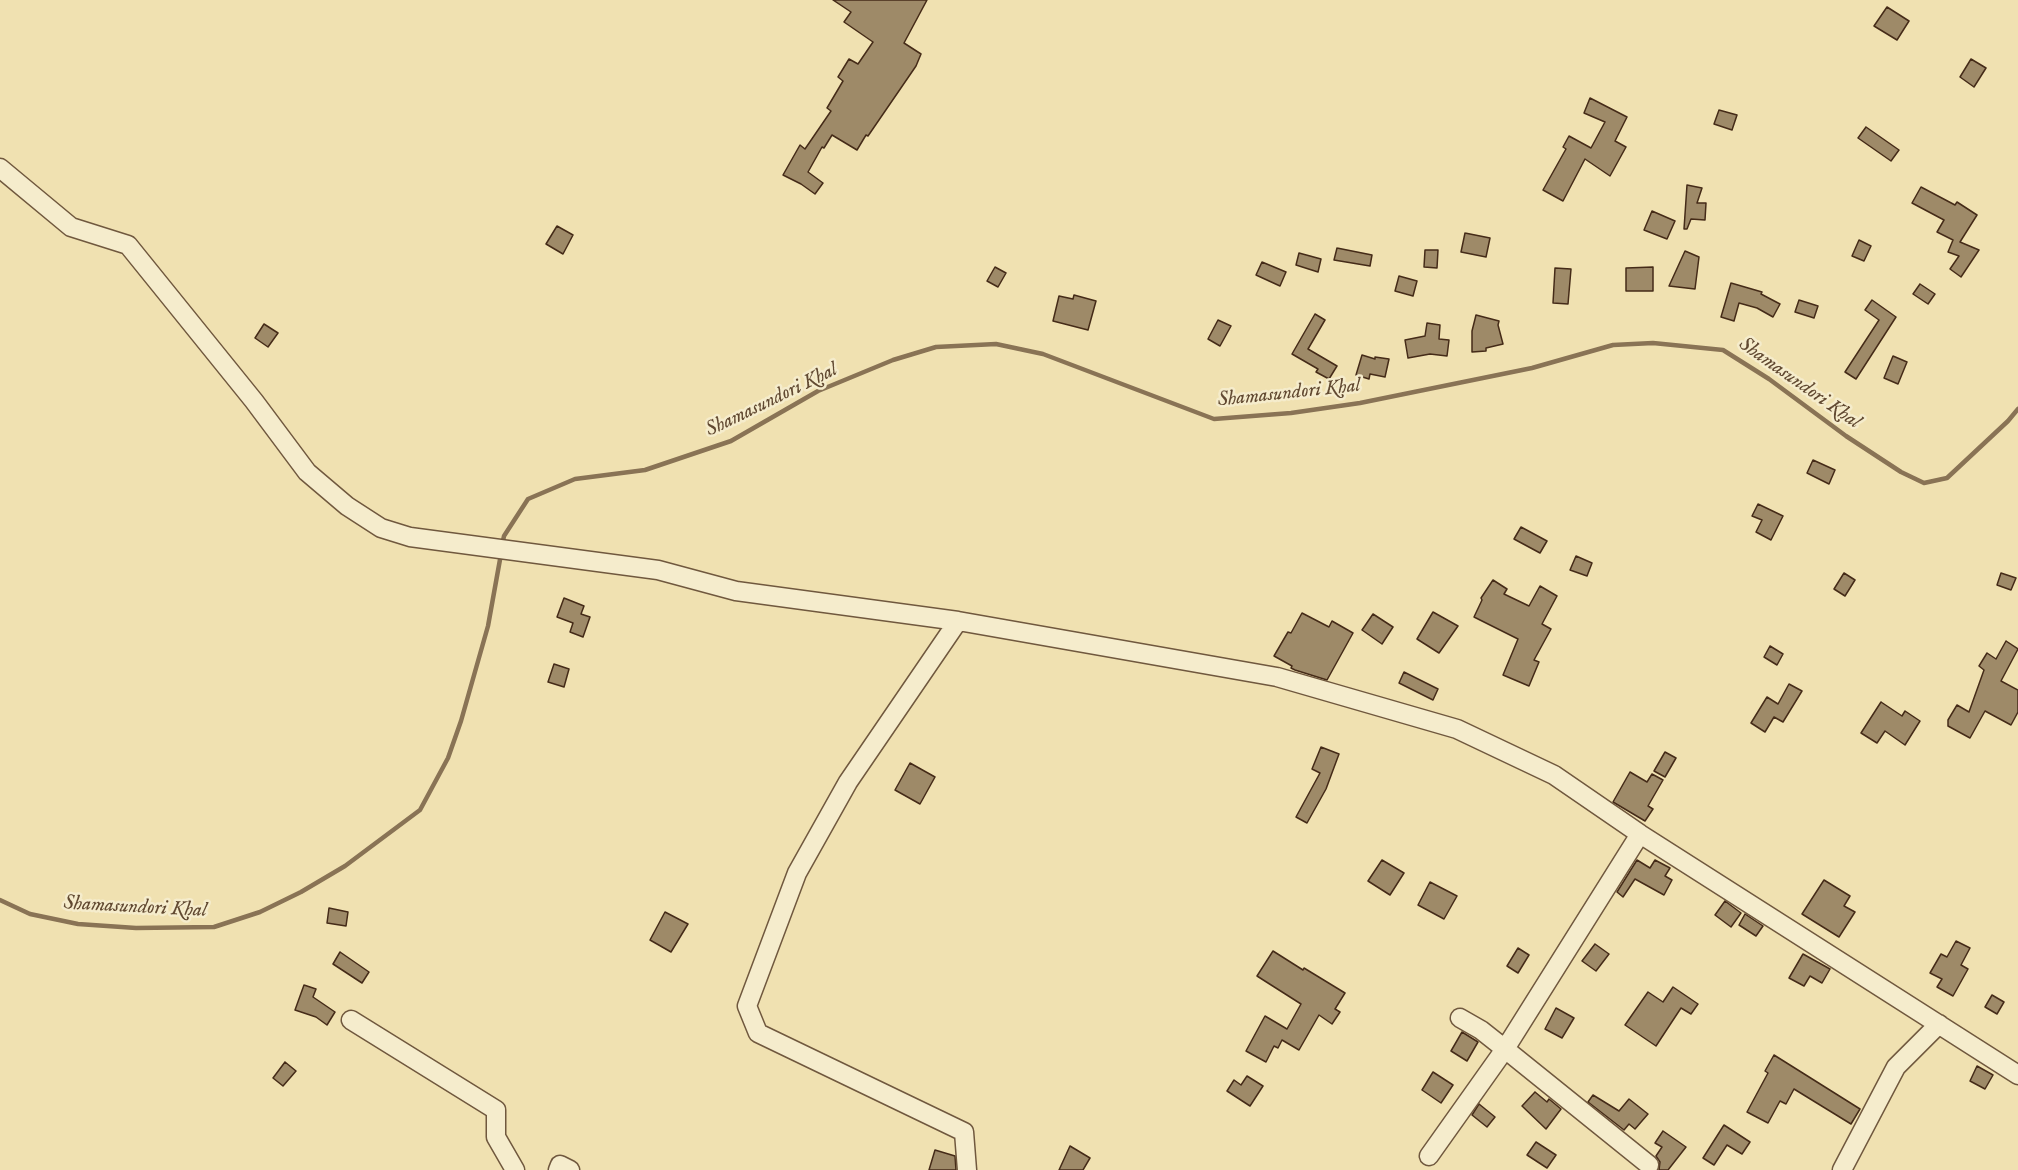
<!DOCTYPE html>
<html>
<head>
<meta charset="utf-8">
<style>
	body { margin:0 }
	canvas { display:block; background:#f0e1b1 }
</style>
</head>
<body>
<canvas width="2018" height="1170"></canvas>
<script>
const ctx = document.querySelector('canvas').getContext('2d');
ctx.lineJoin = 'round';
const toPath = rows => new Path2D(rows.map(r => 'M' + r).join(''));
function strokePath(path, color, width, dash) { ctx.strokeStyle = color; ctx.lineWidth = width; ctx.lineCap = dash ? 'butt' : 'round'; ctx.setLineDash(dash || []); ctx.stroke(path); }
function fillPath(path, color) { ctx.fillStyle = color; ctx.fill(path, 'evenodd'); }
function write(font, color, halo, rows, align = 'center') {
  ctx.font = font + ' "IM FELL English",serif'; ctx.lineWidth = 5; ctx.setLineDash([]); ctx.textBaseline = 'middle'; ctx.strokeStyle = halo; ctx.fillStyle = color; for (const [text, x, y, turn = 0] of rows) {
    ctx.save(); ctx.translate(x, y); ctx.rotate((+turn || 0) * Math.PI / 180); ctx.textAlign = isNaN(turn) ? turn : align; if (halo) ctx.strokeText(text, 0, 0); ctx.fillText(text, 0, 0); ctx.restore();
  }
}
const stream = toPath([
	[502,546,504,536,528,499,575,479,645,470,731,441,818,391,893,360,936,347,996,344,1043,354,1214,419,1291,413,1360,403,1532,368,1613,345,1653,343,1723,350,1769,379,1846,436,1901,472,1924,483,1947,478,2008,421,2018,409],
	[0,900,30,914,78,924,136,928,214,927,260,912,301,892,345,866,420,810,448,758,461,721,488,626,501,554]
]);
const building = toPath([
	[833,0,927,0,904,43,921,54,916,66,868,136,866,135,857,150,832,135,824,148,822,147,808,172,823,183,815,194,801,184,783,175,800,145,805,149,831,111,827,108,843,81,838,77,849,59,858,64,873,42,844,22,851,12,833,0],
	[1887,7,1909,21,1897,40,1874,26,1887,7],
	[1971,59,1986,68,1974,87,1960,77,1971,59],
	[1590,98,1627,117,1615,141,1626,147,1610,176,1585,159,1563,201,1543,190,1566,149,1563,147,1569,136,1591,148,1605,122,1584,113,1590,98],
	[1719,110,1737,115,1732,130,1714,124,1719,110],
	[1866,127,1899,150,1891,161,1858,138,1866,127],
	[1687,185,1702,188,1697,203,1706,203,1705,220,1691,219,1687,229,1684,229,1687,185],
	[1921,187,1955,205,1957,202,1977,215,1960,242,1979,250,1961,277,1950,269,1959,256,1948,252,1953,240,1937,232,1944,220,1912,203,1921,187],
	[1652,211,1675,221,1667,239,1644,230,1652,211],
	[557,226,573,235,563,254,546,244,557,226],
	[1465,233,1490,238,1486,257,1461,252,1465,233],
	[1859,240,1871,246,1864,261,1852,256,1859,240],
	[1337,248,1372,255,1370,266,1334,260,1337,248],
	[1425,250,1438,250,1437,268,1424,267,1425,250],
	[1685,251,1699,257,1695,289,1669,286,1685,251],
	[1299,253,1321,259,1318,272,1296,265,1299,253],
	[1262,262,1286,272,1280,286,1256,275,1262,262],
	[995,267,1006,273,998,287,987,281,995,267],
	[1653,267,1653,291,1626,291,1626,268,1653,267],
	[1555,268,1571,269,1568,304,1553,303,1555,268],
	[1399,276,1417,281,1413,296,1395,291,1399,276],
	[1731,283,1762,292,1761,294,1780,304,1773,317,1757,308,1739,303,1734,321,1721,317,1731,283],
	[1920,284,1935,294,1928,304,1913,294,1920,284],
	[1074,295,1096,301,1088,330,1053,321,1059,296,1073,299,1074,295],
	[1799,300,1818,306,1814,318,1795,312,1799,300],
	[1872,300,1896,317,1856,379,1845,372,1879,320,1865,310,1872,300],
	[1315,314,1325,320,1308,349,1337,366,1329,379,1316,372,1318,369,1292,354,1315,314],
	[1476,315,1499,321,1498,325,1503,344,1486,348,1486,351,1472,352,1472,331,1476,315],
	[1218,320,1231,326,1220,346,1208,339,1218,320],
	[1427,323,1440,325,1439,339,1449,340,1447,356,1430,354,1408,358,1405,340,1425,336,1427,323],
	[264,324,278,333,268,347,255,338,264,324],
	[1362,355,1375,359,1375,357,1389,359,1385,377,1370,374,1369,379,1356,375,1362,355],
	[1893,356,1907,362,1898,384,1884,378,1893,356],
	[1813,460,1835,470,1829,484,1807,473,1813,460],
	[1758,504,1783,516,1771,540,1756,532,1762,520,1752,516,1758,504],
	[1521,527,1547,541,1540,553,1514,539,1521,527],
	[1576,556,1592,563,1587,576,1570,570,1576,556],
	[1844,573,1855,580,1845,596,1834,589,1844,573],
	[2001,573,2016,578,2011,590,1997,585,2001,573],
	[1493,580,1507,589,1504,594,1529,606,1540,586,1557,596,1542,624,1551,629,1534,660,1539,662,1529,686,1503,675,1518,639,1474,617,1482,600,1481,598,1493,580],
	[564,598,584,606,581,614,590,617,583,637,570,632,573,623,557,617,564,598],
	[1433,612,1458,626,1439,653,1417,639,1433,612],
	[1302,613,1329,627,1332,621,1353,633,1327,680,1295,670,1291,668,1292,666,1274,656,1288,632,1291,633,1302,613],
	[1373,614,1393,627,1382,644,1362,630,1373,614],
	[2006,641,2018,649,2001,681,2018,690,2018,712,2011,725,1985,711,1970,738,1948,726,1948,720,1957,705,1969,712,1984,670,1979,666,1987,653,1996,659,2006,641],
	[1770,646,1783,654,1777,665,1764,657,1770,646],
	[554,664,569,669,564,687,548,682,554,664],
	[1404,672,1438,689,1433,700,1399,683,1404,672],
	[1789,684,1802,691,1783,722,1774,717,1765,732,1751,723,1767,697,1778,704,1789,684],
	[1881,702,1902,716,1905,711,1920,721,1905,745,1885,731,1877,743,1861,733,1881,702],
	[1321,747,1339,754,1326,789,1307,823,1296,817,1320,773,1312,769,1321,747],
	[1665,752,1676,758,1665,777,1654,771,1665,752],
	[910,763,935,777,920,804,895,790,910,763],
	[1630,772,1647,782,1652,774,1663,780,1648,806,1653,809,1645,821,1613,802,1630,772],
	[1382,860,1404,873,1390,895,1368,881,1382,860],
	[1637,860,1650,868,1655,860,1670,868,1665,876,1672,880,1664,895,1635,879,1623,897,1617,892,1637,860],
	[1824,880,1850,896,1844,906,1855,912,1839,937,1802,914,1824,880],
	[1430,882,1457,896,1444,919,1418,905,1430,882],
	[1725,901,1741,913,1731,927,1715,915,1725,901],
	[329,908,348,912,346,926,327,923,329,908],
	[665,912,688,924,671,952,650,940,665,912],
	[1745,914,1763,926,1756,936,1739,925,1745,914],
	[1956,941,1970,948,1961,965,1968,969,1953,996,1937,987,1942,979,1930,973,1941,954,1947,957,1956,941],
	[1595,944,1609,954,1596,971,1582,961,1595,944],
	[1518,948,1529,955,1518,973,1507,966,1518,948],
	[1273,951,1303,970,1304,968,1345,993,1335,1009,1340,1012,1332,1024,1319,1015,1299,1050,1282,1040,1278,1048,1274,1046,1266,1062,1246,1051,1265,1016,1287,1029,1301,1004,1257,976,1273,951],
	[340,952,369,972,362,983,333,964,340,952],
	[1803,954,1830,969,1822,983,1810,976,1804,986,1789,978,1803,954],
	[304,985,316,989,313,997,335,1012,327,1025,316,1017,295,1010,304,985],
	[1673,987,1698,1004,1691,1014,1681,1008,1656,1046,1625,1025,1648,992,1663,1002,1673,987],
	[1992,995,2004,1002,1997,1014,1985,1007,1992,995],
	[1556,1008,1574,1018,1562,1038,1545,1029,1556,1008],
	[1462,1032,1478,1042,1467,1061,1451,1051,1462,1032],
	[1774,1055,1860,1109,1851,1124,1794,1089,1786,1104,1780,1101,1768,1123,1747,1112,1768,1073,1765,1071,1774,1055],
	[285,1062,296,1071,283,1086,273,1078,285,1062],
	[1977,1066,1993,1075,1985,1089,1970,1081,1977,1066],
	[1433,1072,1453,1085,1441,1103,1422,1090,1433,1072],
	[1247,1076,1263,1086,1250,1106,1227,1091,1234,1080,1241,1085,1247,1076],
	[1535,1092,1547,1102,1549,1099,1561,1109,1546,1129,1522,1106,1535,1092],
	[1593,1095,1619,1111,1629,1099,1648,1114,1635,1129,1629,1124,1624,1130,1588,1102,1593,1095],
	[1479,1104,1495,1117,1487,1127,1472,1115,1479,1104],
	[1724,1125,1750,1142,1742,1154,1727,1145,1714,1165,1703,1158,1724,1125],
	[1663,1131,1686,1147,1668,1170,1659,1170,1660,1162,1656,1156,1662,1147,1655,1143,1663,1131],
	[1536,1142,1556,1155,1547,1168,1527,1155,1536,1142],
	[1070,1146,1090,1158,1083,1170,1059,1170,1070,1146],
	[935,1150,955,1156,956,1170,929,1170,935,1150]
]);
const street = toPath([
	[0,168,71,227,128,245,254,401,307,472,347,506,381,528,410,537,658,570,736,591,958,621,1277,677,1457,729,1554,775,1640,834,2018,1075],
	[958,621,848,782,797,873,747,1006,758,1033,964,1132,967,1170],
	[1460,1018,1481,1030,1505,1049,1649,1165],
	[351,1020,496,1110,496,1137,515,1170],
	[1429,1156,1505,1049,1640,834],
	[558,1170,560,1165,570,1170],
	[1842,1170,1896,1067,1939,1024]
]);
const waterNames = [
	["Shamasundori Khal",1799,384,35],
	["Shamasundori Khal",1289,394,-6],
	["Shamasundori Khal",772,401,-26],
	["Shamasundori Khal",135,908,3]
];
strokePath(stream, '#897355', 4.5);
fillPath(building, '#9e8a68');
strokePath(building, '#452b18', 1.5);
strokePath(street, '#70583e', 21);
strokePath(street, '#f5eccc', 18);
write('italic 20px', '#614931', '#f5eccc', waterNames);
</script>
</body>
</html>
